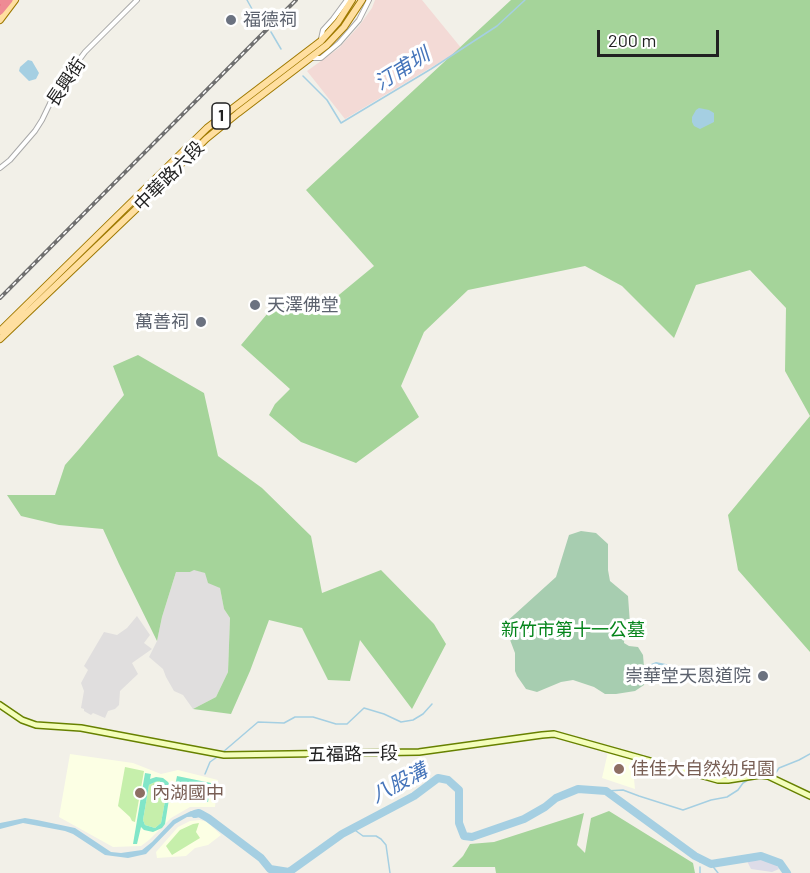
<!DOCTYPE html>
<html>
<head>
<meta charset="utf-8">
<style>
	body { margin:0 }
	#map { position:relative; width:810px; height:873px; overflow:hidden; background:#f2f0e8; font-family:Barlow,sans-serif }
	canvas { display:block }
	.scale { position:absolute; left:597px; top:30px; width:122px; height:27px; box-sizing:border-box; border:3px solid #212121; border-top:0; padding-left:8px; font-size:18px; line-height:21px; white-space:nowrap; color:#212121; -webkit-text-stroke:4px #fff; paint-order:stroke }
</style>
</head>
<body>
<div id="map">
<canvas width="810" height="873"></canvas>
<div class="scale">200 m</div>
</div>
<script>
const ctx = document.querySelector('canvas').getContext('2d');
ctx.lineJoin = 'round';
function fillPath(path, color) { ctx.fillStyle = color; ctx.fill(path, 'evenodd'); }
const toPath = rows => new Path2D(rows.map(r => 'M' + r).join(''));
function strokePath(path, color, width, dash) { ctx.strokeStyle = color; ctx.lineWidth = width; ctx.lineCap = dash ? 'butt' : 'round'; ctx.setLineDash(dash || []); ctx.stroke(path); }
function write(font, color, halo, rows, align = 'center') {
  ctx.font = font + ' Barlow,"Noto Sans TC",sans-serif'; ctx.lineWidth = 6; ctx.setLineDash([]); ctx.textBaseline = 'middle'; ctx.strokeStyle = halo; ctx.fillStyle = color; for (const [text, x, y, turn = 0] of rows) {
    ctx.save(); ctx.translate(x, y); ctx.rotate((+turn || 0) * Math.PI / 180); ctx.textAlign = isNaN(turn) ? turn : align; if (halo) ctx.strokeText(text, 0, 0); ctx.fillText(text, 0, 0); ctx.restore();
  }
}
const residential = toPath([
	[194,569,205,573,220,588,224,609,230,618,228,672,216,697,193,709,183,695,174,691,166,677,163,669,149,657,157,641,162,617,176,572,190,572],
	[137,616,150,635,144,643,152,649,132,663,138,674,120,691,119,705,115,709,108,711,105,718,93,713,91,715,84,711,84,709,81,708,84,691,81,683,88,670,84,666,104,632,117,635,127,628]
]);
const commercial = toPath([
	[375,0,422,0,462,49,345,119,307,71,339,48,359,26,372,8]
]);
const education = toPath([
	[608,752,632,759,635,789,602,778],
	[70,754,133,763,161,774,178,770,218,780,215,807,190,807,171,818,149,840,141,846,113,847,59,817],
	[200,820,207,822,221,835,208,845,195,848,186,856,157,858,156,852,178,827,190,821]
]);
const grass = toPath([
	[125,767,144,771,135,822,132,821,130,817,118,806],
	[159,781,166,786,167,790,161,823,155,828,145,825,143,820,149,785,155,782],
	[199,823,196,832,200,838,172,855,166,846,180,830,193,824]
]);
const forest = toPath([
	[511,0,810,0,810,652,738,570,728,515,810,416,785,371,786,308,750,270,696,285,674,338,622,286,585,266,468,290,424,332,401,386,419,417,356,463,301,442,269,415,275,404,290,389,241,345,283,295,334,299,374,266,306,190],
	[138,355,204,393,218,456,262,488,311,536,322,593,381,570,434,624,446,644,412,709,360,640,350,681,328,680,302,628,269,620,250,671,231,714,193,709,216,697,228,672,230,618,224,609,220,588,208,583,205,573,194,570,190,572,176,572,162,617,157,641,119,564,103,529,59,525,21,516,7,495,55,495,65,465,80,448,124,395,113,366],
	[609,811,693,863,695,873,496,873,495,867,452,867,463,856,470,844,494,842,584,813,577,845,585,853,591,818]
]);
const cemetery = toPath([
	[581,531,596,533,608,544,608,570,610,581,628,596,630,624,625,630,624,643,629,646,638,647,643,655,645,679,644,685,635,691,616,694,605,694,594,687,573,680,561,682,537,692,526,689,517,676,515,671,515,653,504,624,556,577,569,535]
]);
const pitch = toPath([
	[145,773,151,774,150,779,156,777,163,778,168,782,171,787,165,824,162,828,153,832,144,830,141,827,137,844,133,844],
	[159,781,166,786,167,790,161,823,155,828,145,825,143,820,149,785,155,782],
	[177,776,211,783,208,802,173,796]
]);
const plaza = toPath([
	[764,860,776,864,779,869,772,872,751,869,747,861]
]);
const water = toPath([
	[28,60,32,61,39,73,36,79,29,81,19,71,20,67],
	[699,108,709,110,714,113,714,122,700,129,694,126,692,122,692,117,696,110],
	[656,662,666,664,672,667,667,680,658,679,648,675,647,667,651,664],
	[191,811,199,812,204,816,187,817,175,824,146,854,128,858,105,855,73,834,65,831,23,823,0,829,0,823,25,818,37,820,75,828,111,852,121,853,142,850,152,842,173,820]
]);
const stream = toPath([
	[247,0,252,9],
	[255,17,263,24],
	[271,32,281,49],
	[303,76,327,100,341,123,431,69,497,26,525,0],
	[223,752,258,722,284,723,295,717,313,717,336,724,347,724,364,708,384,714,401,722,413,720,423,714,432,704],
	[205,774,210,762,217,757],
	[769,774,775,774,779,768,799,760,810,754],
	[606,791,623,790,639,796,683,810,711,800,727,797,738,790,743,783,748,780],
	[352,828,363,836,376,836,381,839,386,845,390,873],
	[699,858,700,862],
	[711,864,718,873],
	[700,867,700,873]
]);
const river = toPath([
	[195,814,199,813,208,818,261,858,270,869,289,872,342,834,414,796,438,778,448,780,459,790,459,823,464,836,472,837,524,819,545,807,556,798,578,789,606,791,695,856,711,864,761,856,780,863,787,873]
]);
const street = toPath([
	[321,39,323,30,333,19,347,0],
	[311,58,321,58,339,43,359,20,369,0],
	[0,168,10,160,35,131,42,120,56,91,85,52,137,0]
]);
const secondary = toPath([
	[0,705,22,720,36,725,81,728,224,755,419,752,542,735,554,734,718,780,728,780,760,775,768,776,810,796]
]);
const primary = toPath([
	[0,20,15,0],
	[0,331,207,128,321,41,338,22,352,0],
	[0,339,136,209,206,139,238,113,327,45,344,27,362,0]
]);
const highway = toPath([
	[0,1,1,0],
	[0,11,9,0]
]);
const rail = toPath([
	[0,298,296,0]
]);
const markers = [
	[231,20,6,"#6b7280"],
	[255,305,6,"#6b7280"],
	[201,322,6,"#6b7280"],
	[763,676,6,"#6b7280"],
	[619,769,6,"#8d6e63"],
	[140,793,6,"#8d6e63"]
];
const shields = [
	[221,116,18]
];
const shieldNames = [
	["1",221,116]
];
const worshipNames = [
	["福德祠",243,20],
	["天澤佛堂",267,305],
	["萬善祠",189,322,"right"],
	["崇華堂天恩道院",751,676,"right"]
];
const streetNames = [
	["長興街",66,82,-56],
	["中華路六段",169,176,-45],
	["五福路一段",353,754,-1]
];
const parkNames = [
	["新竹市第十一公墓",573,630]
];
const educationNames = [
	["佳佳大自然幼兒園",631,769],
	["內湖國中",152,793]
];
const waterNames = [
	["汀甫圳",402,69,-32],
	["八股溝",399,783,-28]
];
fillPath(residential, '#e0dede');
fillPath(commercial, '#f3dad6');
fillPath(education, '#fcffe4');
fillPath(grass, '#c6efab');
fillPath(forest, '#a5d49a');
fillPath(cemetery, '#a7cdb0');
fillPath(pitch, '#81e6c8');
fillPath(plaza, '#dddce8');
fillPath(water, '#a5cfe2');
strokePath(stream, '#a5cfe2', 1.5);
strokePath(river, '#a5cfe2', 8);
strokePath(street, '#a8a8a8', 6);
strokePath(secondary, '#678100', 8);
strokePath(primary, '#9f7900', 8);
strokePath(highway, '#e81d4f', 9);
strokePath(street, '#fff', 4);
strokePath(secondary, '#f4feba', 5);
strokePath(primary, '#ffdfa0', 6);
strokePath(highway, '#ee8b94', 7);
strokePath(rail, '#6f6f6f', 4);
strokePath(rail, '#fff', 1.5, [4.5]);
for (const [x, y, r, color] of markers) { const dot = new Path2D(); dot.arc(x, y, r, 0, 2 * Math.PI); ctx.fillStyle = color; ctx.fill(dot); strokePath(dot, '#fff', 2); }
for (const [x, y, w] of shields) { const box = new Path2D(); box.roundRect(x - w / 2, y - 13, w, 26, 4.5); ctx.fillStyle = '#fff'; ctx.fill(box); strokePath(box, '#212121', 1.5); }
write('bold 16px', '#212121', null, shieldNames);
write('18px', '#5b616d', '#fff', worshipNames, 'left');
write('18px', '#212121', '#fff', streetNames);
write('18px', '#05851b', '#fff', parkNames);
write('18px', '#785e54', '#fff', educationNames, 'left');
write('italic 20px', '#4574ba', '#fff', waterNames);
</script>
</body>
</html>
